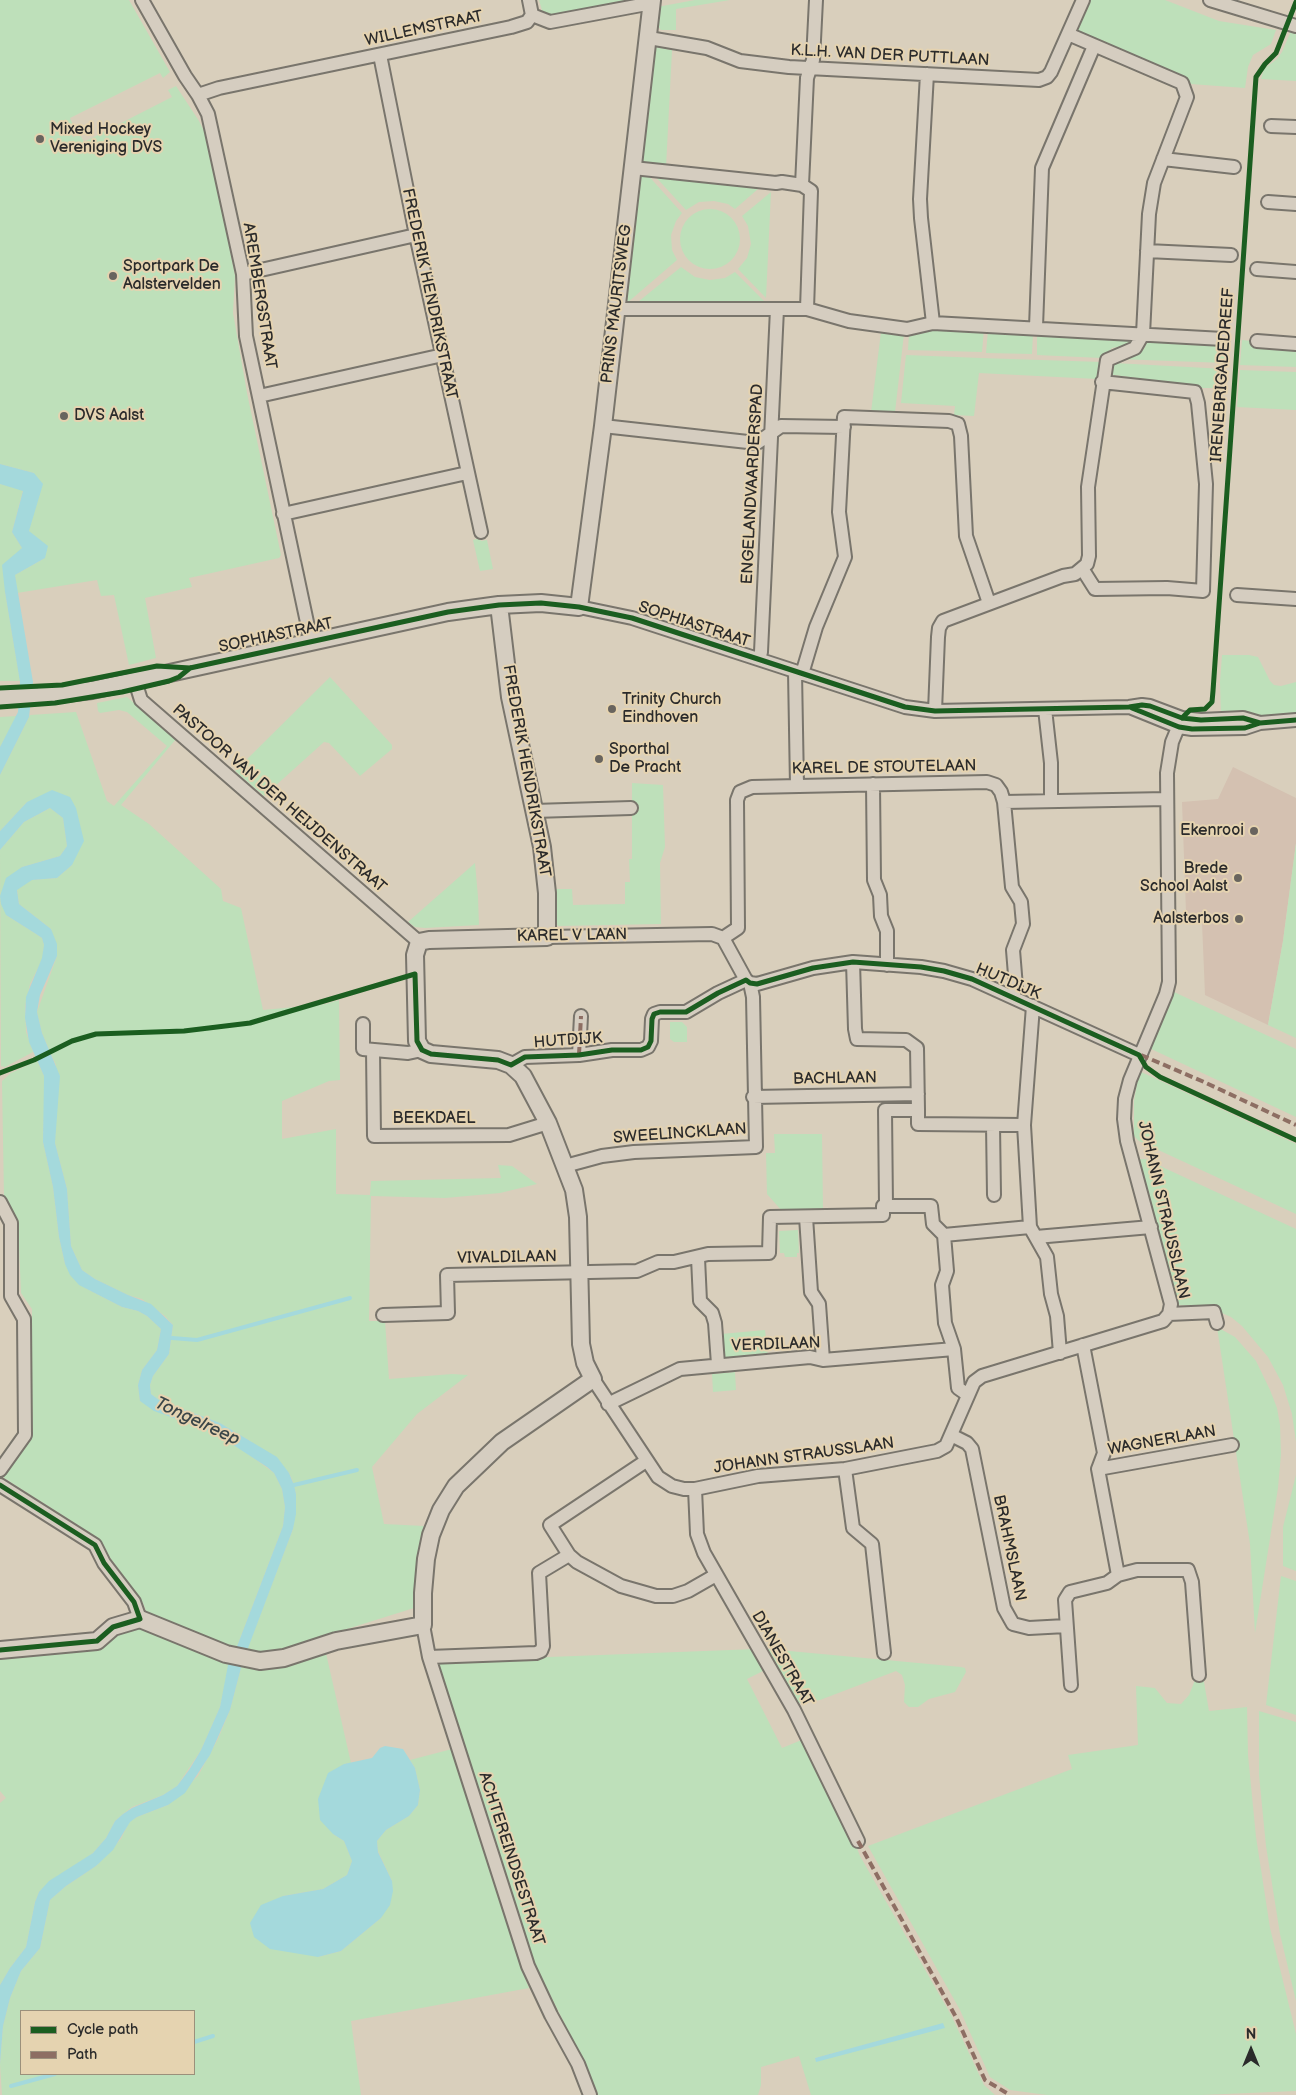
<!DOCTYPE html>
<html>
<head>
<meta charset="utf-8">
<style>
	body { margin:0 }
	#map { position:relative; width:1296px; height:2095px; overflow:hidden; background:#d9cfbc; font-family:"Balsamiq Sans",sans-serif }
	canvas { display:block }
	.legend { position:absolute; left:20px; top:2010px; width:175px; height:65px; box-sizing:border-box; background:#e5d3b0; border:1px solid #9b907b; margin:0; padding:6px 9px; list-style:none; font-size:15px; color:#2b2b2b }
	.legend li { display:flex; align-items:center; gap:10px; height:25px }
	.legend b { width:25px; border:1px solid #9b907b }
	.north { position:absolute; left:1226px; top:2025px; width:50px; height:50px; -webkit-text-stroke:4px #e5d3b0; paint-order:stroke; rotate:0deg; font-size:14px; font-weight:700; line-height:20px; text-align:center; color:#2b2b2b }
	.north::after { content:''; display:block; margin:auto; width:18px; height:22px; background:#2b2b2b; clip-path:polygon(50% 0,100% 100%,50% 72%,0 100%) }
</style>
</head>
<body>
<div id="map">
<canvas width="1296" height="2095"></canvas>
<ul class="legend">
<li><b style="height:6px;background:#1b5e20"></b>Cycle path</li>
<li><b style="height:6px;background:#8d6e63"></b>Path</li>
</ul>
<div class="north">N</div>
</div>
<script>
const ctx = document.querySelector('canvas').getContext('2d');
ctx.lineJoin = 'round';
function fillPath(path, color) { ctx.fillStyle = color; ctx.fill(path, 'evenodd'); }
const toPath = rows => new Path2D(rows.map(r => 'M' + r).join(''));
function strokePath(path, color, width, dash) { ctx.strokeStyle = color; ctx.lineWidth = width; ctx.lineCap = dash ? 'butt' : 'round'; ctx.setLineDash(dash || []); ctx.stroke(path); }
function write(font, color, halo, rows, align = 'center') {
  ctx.font = font + ' "Balsamiq Sans",sans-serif'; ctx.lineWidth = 4; ctx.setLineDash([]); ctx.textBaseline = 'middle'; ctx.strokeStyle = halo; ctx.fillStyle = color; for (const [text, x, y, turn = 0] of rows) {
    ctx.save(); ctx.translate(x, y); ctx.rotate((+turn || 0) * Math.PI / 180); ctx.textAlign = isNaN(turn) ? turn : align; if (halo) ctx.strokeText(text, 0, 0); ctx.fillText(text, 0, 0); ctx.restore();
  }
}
const built = toPath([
	[1233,767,1296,798,1296,843,1283,941,1268,1025,1205,995,1202,922,1186,912,1182,802,1218,799]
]);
const green = toPath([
	[0,0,129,0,170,72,163,78,160,73,70,118,73,125,68,128,73,137,80,135,84,142,172,97,168,90,176,86,199,121,209,141,235,276,233,313,247,393,281,555,279,558,189,578,192,587,145,598,156,658,129,665,114,595,101,596,97,580,17,593,15,575,45,558,29,531,34,473,0,464],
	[539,0,634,0,544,17],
	[695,0,730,0,676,9,676,30,661,30,655,23,657,7],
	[1088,0,1165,0,1219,21,1276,30,1271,44,1253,55,1248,67,1245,88,1191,84,1188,79,1073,31],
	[1291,31,1296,32,1296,81,1261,79,1264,69,1277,59,1282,52],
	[651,46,672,50,666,167,638,164],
	[645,172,682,213,676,221,671,235,672,250,677,260,627,303,639,176],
	[653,174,758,189,735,209,728,204,714,201,699,202,686,210],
	[771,192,766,298,738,269,747,258,751,244,748,226,742,216],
	'680 239a30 30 0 1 1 60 0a30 30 0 1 1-60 0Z',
	[681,267,695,277,710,280,725,278,735,272,766,303,638,302],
	[941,328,984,329,982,352,908,350,909,334],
	[988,330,1033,333,1032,354,986,353],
	[881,332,904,334,895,412,871,412],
	[1037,333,1138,338,1133,344,1112,348,1102,358,1037,355],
	[1149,338,1227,343,1226,363,1117,359,1136,355,1144,349],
	[1242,340,1252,341,1252,345,1296,348,1296,367,1240,365],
	[906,355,981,358,1102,362,1097,379,979,373,974,416,954,415,955,406,901,403],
	[1114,363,1225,369,1224,388,1199,388,1195,386,1107,374],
	[1240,370,1296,372,1296,410,1237,407],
	[0,484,23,490,12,532,22,548,5,592,20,681,0,681],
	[480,538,481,541,487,540,493,569,480,571,473,540],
	[1222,655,1249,655,1258,657,1270,681,1274,685,1281,686,1296,682,1296,716,1221,716,1220,682],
	[330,677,392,745,392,749,360,776,329,743,324,742,264,796,235,771],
	[127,697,176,739,121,805,149,824,221,889,223,901,241,908,263,1010,326,1004,339,1000,340,1080,329,1081,282,1101,282,1139,336,1129,336,1194,370,1195,371,1181,501,1178,498,1165,512,1166,537,1184,500,1193,445,1198,371,1196,369,1321,385,1321,389,1379,452,1374,468,1375,417,1414,372,1467,384,1524,424,1526,419,1546,415,1605,414,1608,267,1654,246,1652,293,1529,296,1494,292,1479,289,1473,250,1441,220,1423,159,1400,151,1394,150,1385,153,1376,169,1354,173,1325,165,1316,142,1299,128,1295,95,1279,82,1270,71,1246,67,1189,55,1143,56,1065,42,1033,37,1012,57,956,51,929,19,904,17,889,31,880,57,878,72,865,76,808,27,802,0,831,0,775,30,715,76,712,107,801,114,806,167,746,127,712,119,710,100,713,98,711,97,703],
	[17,716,0,747,0,717],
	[632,783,663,785,665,847,660,863,661,924,558,926,555,920,555,889,572,889,573,905,625,904,625,882,630,882,629,859,632,859],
	[50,808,63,818,67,846,60,856,22,867,6,915,36,934,42,938,44,945,43,958,30,984,25,1006,26,1032,33,1052,5,1067,1,1066,0,850,24,822],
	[1296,843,1296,1038,1268,1025,1283,941],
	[475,863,478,897,479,925,425,928,415,927,408,922],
	[1172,991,1296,1049,1296,1117,1147,1047],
	[670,1022,682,1022,687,1027,687,1042,674,1042,670,1039],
	[37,1061,44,1076,45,1085,43,1142,53,1187,59,1237,65,1264,85,1288,122,1307,138,1311,147,1316,161,1329,157,1350,142,1370,138,1385,140,1401,215,1433,244,1451,274,1473,282,1489,285,1507,283,1526,236,1649,151,1617,146,1611,143,1603,111,1559,98,1538,4,1478,4,1474,25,1442,32,1323,32,1309,21,1293,18,1223,4,1198,2,1081,11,1073],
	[1139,1071,1296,1144,1296,1214,1139,1141,1134,1136,1134,1101],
	[774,1134,822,1134,823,1211,782,1211,767,1194,766,1153,775,1153],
	[1136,1159,1145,1159,1296,1229,1296,1442,1292,1414,1283,1385,1268,1357,1242,1326,1231,1317,1215,1310,1199,1306,1175,1305],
	[798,1230,799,1253,797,1253,797,1257,785,1257,784,1253,780,1253,779,1231],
	[1217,1327,1235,1337,1256,1361,1270,1390,1277,1408,1280,1425,1281,1454,1278,1488,1255,1633,1250,1544],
	[765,1330,768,1355,727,1359,722,1354,721,1334],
	[735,1372,736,1390,713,1392,712,1374],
	[1296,1475,1296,1571,1283,1566,1283,1527],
	[1281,1576,1296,1581,1296,1715,1266,1705],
	[143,1625,230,1661,220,1707,201,1750,177,1786,163,1795,132,1807,123,1814,115,1821,106,1838,93,1853,39,1892,35,1902,26,1947,10,1968,0,1985,0,1803,6,1798,0,1791,0,1656,112,1636],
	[325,1649,351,1763,344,1764,333,1834,344,1841,352,1861,347,1875,323,1889,283,1896,318,1957,341,1951,381,1918,392,1881,378,1851,377,1841,386,1830,409,1816,418,1805,420,1790,415,1768,410,1760,452,1749,521,1968,529,1988,351,2021,361,2095,2,2095,0,2064,3,2026,10,1998,21,1971,40,1948,50,1900,66,1886,96,1866,121,1839,129,1822,137,1817,168,1805,198,1776,218,1739,230,1710,242,1664],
	[21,2011,194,2011,194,2074,21,2074],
	[756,1649,767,1669,747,1679,782,1748,804,1739,851,1833,860,1856,951,2015,984,2085,995,2095,811,2095,799,2056,761,2067,761,2085,758,2095,596,2095,587,2069,535,1964,504,1878,438,1663,549,1657],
	[943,2024,816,2061,815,2058],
	[768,1649,961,1667,965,1668,966,1672,955,1692,929,1699,918,1707,909,1707,904,1702,905,1685,902,1675,896,1671,820,1700,798,1703],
	[1201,1665,1209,1711,1247,1707,1248,1755,1256,1837,1270,1928,1296,2034,1296,2091,1201,2095,1047,2095,1010,2090,990,2077,960,2010,868,1846,1072,1769,1068,1755,1138,1745,1136,1686,1155,1688,1167,1703,1181,1704,1189,1695],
	[1259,1711,1296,1722,1296,2001,1280,1934,1266,1846,1259,1775]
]);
const water = toPath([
	[0,464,34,473,43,484,29,531,48,546,45,558,15,575,33,682,29,717,0,775,0,747,18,712,20,682,5,592,2,565,22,548,12,532,23,491,0,484],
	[52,790,70,797,76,808,84,841,72,865,57,878,32,880,17,890,19,904,51,929,57,944,57,956,40,995,37,1012,42,1033,60,1076,55,1143,67,1189,71,1246,82,1270,95,1279,128,1295,151,1304,173,1325,169,1354,153,1376,150,1385,151,1394,159,1400,220,1423,277,1457,289,1473,294,1485,296,1494,296,1514,293,1529,242,1664,230,1710,210,1755,185,1793,168,1805,137,1817,130,1822,113,1850,96,1866,66,1886,50,1900,40,1948,21,1971,10,1998,3,2026,0,2064,0,1985,10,1968,26,1947,35,1902,39,1892,49,1881,93,1853,106,1838,115,1821,123,1814,132,1808,163,1795,177,1786,189,1770,201,1750,220,1707,228,1665,236,1649,283,1526,285,1507,282,1489,274,1473,267,1467,215,1433,154,1411,140,1401,138,1385,142,1370,157,1350,161,1329,147,1316,138,1311,122,1307,79,1285,70,1275,65,1264,59,1237,53,1187,43,1142,44,1076,29,1042,25,1018,26,997,42,958,44,945,42,938,36,934,6,915,1,904,0,896,6,878,22,867,60,856,67,846,63,818,50,808,24,822,0,850,0,831,27,802],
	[385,1746,403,1749,415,1768,420,1790,418,1805,409,1816,386,1830,377,1841,378,1852,392,1881,393,1891,390,1905,381,1918,341,1951,318,1957,270,1949,254,1937,250,1923,261,1905,283,1896,323,1889,347,1875,352,1861,344,1841,333,1834,320,1820,318,1799,328,1773,344,1764,372,1758,380,1748],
	[943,2023,945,2028,816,2062,815,2058]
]);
const stream = toPath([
	[172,1338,197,1340,350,1298],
	[294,1485,357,1470],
	[194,2042,213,2036],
	[11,2086,55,2074]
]);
const minor = toPath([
	[142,0,185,76,198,95,208,114,243,274,246,336,311,641],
	[529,0,532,15],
	[1210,0,1296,26],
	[649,38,707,48,740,61,789,67,1039,80,1047,77,1051,72,1083,0],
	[380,55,416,235,481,532],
	[927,74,920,199,921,218,933,323],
	[198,95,219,88,511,27,527,22,532,15,550,22,652,3],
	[1271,126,1296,127],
	[1163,159,1234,167],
	[633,168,776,183,782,182,802,185,811,191,807,309],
	[802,185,807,78,813,60,816,0],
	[1268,202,1296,204],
	[1147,251,1231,255],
	[1257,269,1296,272],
	[243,274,416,235],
	[615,309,807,309,849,321,907,329,933,323,1223,339],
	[1036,327,1042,168,1094,46],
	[1257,341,1296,344],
	[259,396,443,355],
	[603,426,757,443,781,426,844,427],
	[283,514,467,473],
	[1083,570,1095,589,1167,588,1203,591,1206,484,1198,403,1195,392,1102,382],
	[1237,595,1296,599],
	[579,607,632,618,905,707,935,711,1129,707,1142,705,1150,706,1182,718,1201,720,1243,718,1260,723],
	[759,659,761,652,777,309],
	[795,672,797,786],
	[802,674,816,627,845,557,839,512,844,417,949,421,958,424,961,436,966,536,989,603],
	[135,681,141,700,419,942],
	[1132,708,1179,727,1192,729,1245,728,1260,723,1296,720],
	[1045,709,1051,763,1051,801],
	[935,711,938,637,939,628,943,621,1063,576,1075,574,1087,564,1089,556,1088,487,1107,360,1135,348,1143,334,1149,214,1154,183,1187,97,1182,83,1068,34],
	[873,784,874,880,880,895,881,916,887,931,887,965],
	[1004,802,1012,887,1021,902,1023,924,1013,950,1016,987,1013,997],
	[534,811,631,808],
	[547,937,712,934,723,938],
	[853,962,855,1029,857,1039,906,1040,917,1048,918,1110,885,1110,886,1206],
	[746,980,723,938,738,928,737,800,740,792,752,787,987,782,996,785,1001,792,1004,802,1167,799],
	[746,980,750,983,757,984,813,968,853,962,921,967,944,971,972,979,1139,1055],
	[1033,1006,1024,1125,1030,1227,1047,1257,1051,1294,1057,1316,1060,1353],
	[363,1024,363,1049,408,1053,422,1050],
	[373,1050,374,1136,509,1135,548,1123],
	[579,1055,581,1016],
	[511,1065,525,1057,579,1055,612,1050,641,1050,648,1047,651,1041,652,1019,654,1014,660,1012,686,1012,718,993,746,980],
	[753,1097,918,1094],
	[918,1110,918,1124,1024,1125],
	[993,1125,994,1195],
	[565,1166,602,1156,634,1152,756,1147,753,997,750,983],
	[0,1202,11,1223,11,1296,24,1319,25,1435,0,1470],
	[806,1217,811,1292,819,1304,823,1360],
	[944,1235,947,1271,942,1285,945,1323,954,1349,958,1388,968,1395],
	[1036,1237,1151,1227],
	[698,1258,700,1301,712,1313,715,1323,718,1364],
	[1169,1314,1214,1312,1217,1323],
	[383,1315,448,1313,447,1275,637,1271,658,1262,674,1262,708,1254,769,1253,770,1217,883,1215,883,1206,931,1206,933,1224,944,1235,1030,1227],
	[1083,1345,1104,1453,1098,1469,1118,1575,1137,1570,1188,1570,1192,1582,1199,1675],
	[593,1379,658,1477,672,1486,684,1489,695,1489,758,1476,845,1469,937,1451,946,1446,974,1382,982,1376,1163,1321,1169,1314,1171,1304,1127,1141,1124,1119,1125,1099,1130,1080,1166,994,1169,982,1167,773,1172,742,1182,718],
	[608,1404,680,1369,810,1357,823,1360,954,1349],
	[951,1435,967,1443,972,1449,1004,1608,1013,1624,1029,1628,1066,1626],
	[646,1461,550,1525,569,1555,577,1562,621,1586,656,1596,673,1596,688,1591,716,1575],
	[845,1469,853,1528,872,1544,884,1653],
	[1098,1469,1232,1445],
	[0,1485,95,1545,104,1563,134,1602,140,1619],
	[695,1489,697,1534,704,1553,794,1710,858,1841],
	[423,1625,429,1657,528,1966,551,2015,578,2064,590,2095],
	[429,1657,536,1653,541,1651,543,1646,539,1573,569,1555],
	[1071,1685,1065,1600,1070,1592,1107,1583,1118,1575]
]);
const tertiary = toPath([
	[0,697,39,696,92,690,448,612,499,605,541,603,579,607,603,426,652,0],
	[0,1650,97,1641,113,1627,140,1619,226,1654,260,1661,284,1658,336,1641,423,1625,423,1593,426,1559,431,1535,441,1510,456,1486,502,1442,593,1379,585,1363,581,1344,578,1217,574,1190,548,1123,523,1076,511,1065,498,1060,431,1054,422,1050,417,1041,415,955,419,942,429,940,547,937,547,893,542,847,510,697,499,605]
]);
const quiet = toPath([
	[579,1055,581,1016],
	[1141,1055,1204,1082,1296,1125],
	[858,1841,957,2019,985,2080,1010,2095]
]);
const cycleway = toPath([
	[0,688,62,685,157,666,190,668,448,612,499,605,541,603,579,607,632,618,905,707,935,711,1129,707,1142,705,1150,706,1182,718,1201,720,1243,718,1260,723],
	[0,707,55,703,122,692,169,681,179,677,190,668],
	[1132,708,1179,727,1192,729,1245,728,1260,723,1296,720],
	[1182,718,1190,710,1205,709,1212,702,1213,691,1256,77,1265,64,1276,53,1296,2],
	[0,1073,34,1060,72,1041,96,1034,184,1031,250,1023,415,974,417,1041,422,1050,431,1054,498,1060,511,1065,525,1057,579,1055,612,1050,641,1050,648,1047,651,1041,652,1019,654,1014,660,1012,686,1012,718,993,746,980,750,983,757,984,813,968,853,962,921,967,944,971,972,979,1139,1055,1146,1067,1160,1077,1296,1140],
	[0,1485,95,1545,104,1563,134,1602,140,1619,113,1627,97,1641,0,1650]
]);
const markers = [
	[40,139,5,"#68645e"],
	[113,276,5,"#68645e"],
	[64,416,5,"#68645e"],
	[612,709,5,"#68645e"],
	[599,759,5,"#68645e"],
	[1254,831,5,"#68645e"],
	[1238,878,5,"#68645e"],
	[1239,919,5,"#68645e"]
];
const streetNames = [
	["WILLEMSTRAAT",424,29,-12],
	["K.L.H. VAN DER PUTTLAAN",890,56,3],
	["FREDERIK HENDRIKSTRAAT",429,294,78],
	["AREMBERGSTRAAT",259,296,81],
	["PRINS MAURITSWEG",617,304,-83],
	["IRENEBRIGADEDREEF",1223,375,-86],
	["ENGELANDVAARDERSPAD",753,484,-87],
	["SOPHIASTRAAT",694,625,18],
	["SOPHIASTRAAT",276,636,-12],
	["KAREL DE STOUTELAAN",884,768,-1],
	["FREDERIK HENDRIKSTRAAT",526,771,80],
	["PASTOOR VAN DER HEIJDENSTRAAT",279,799,41],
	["KAREL V LAAN",572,936,-1],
	["HUTDIJK",1008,982,23],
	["HUTDIJK",568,1041,-4],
	["BACHLAAN",835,1079,-1],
	["BEEKDAEL",434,1119],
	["SWEELINCKLAAN",680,1134,-4],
	["JOHANN STRAUSSLAAN",1163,1210,77],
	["VIVALDILAAN",507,1258,-1],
	["VERDILAAN",776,1345,-2],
	["WAGNERLAAN",1162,1441,-10],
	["JOHANN STRAUSSLAAN",804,1456,-8],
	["BRAHMSLAAN",1009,1548,78],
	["DIANESTRAAT",782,1659,60],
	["ACHTEREINDSESTRAAT",511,1859,72]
];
const poiNames = [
	["Mixed Hockey",50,130],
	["Vereniging DVS",50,148],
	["Sportpark De",123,267],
	["Aalstervelden",123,285],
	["DVS Aalst",74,416],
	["Trinity Church",622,700],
	["Eindhoven",622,718],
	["Sporthal",609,750],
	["De Pracht",609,768],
	["Ekenrooi",1244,831,"right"],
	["Brede",1228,869,"right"],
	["School Aalst",1228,887,"right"],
	["Aalsterbos",1229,919,"right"]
];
const waterNames = [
	["Tongelreep",197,1422,25]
];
fillPath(built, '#d4c1b1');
fillPath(green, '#bee0ba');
fillPath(water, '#a4d9dc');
strokePath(stream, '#a4d9dc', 4);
strokePath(minor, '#79756c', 16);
strokePath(tertiary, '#79756c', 20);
strokePath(minor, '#d5cdc0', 12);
strokePath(tertiary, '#d5cdc0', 16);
strokePath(quiet, '#8d6e63', 4, [8, 4]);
strokePath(cycleway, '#1b5e20', 5);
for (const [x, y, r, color] of markers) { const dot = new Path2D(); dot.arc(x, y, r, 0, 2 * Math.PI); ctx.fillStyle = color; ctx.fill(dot); strokePath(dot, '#e5d3b0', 2); }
write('16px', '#2b2b2b', '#e5d3b0', streetNames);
write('16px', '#2b2b2b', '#e5d3b0', poiNames, 'left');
write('italic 18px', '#3a4648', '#e5d3b0', waterNames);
</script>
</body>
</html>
